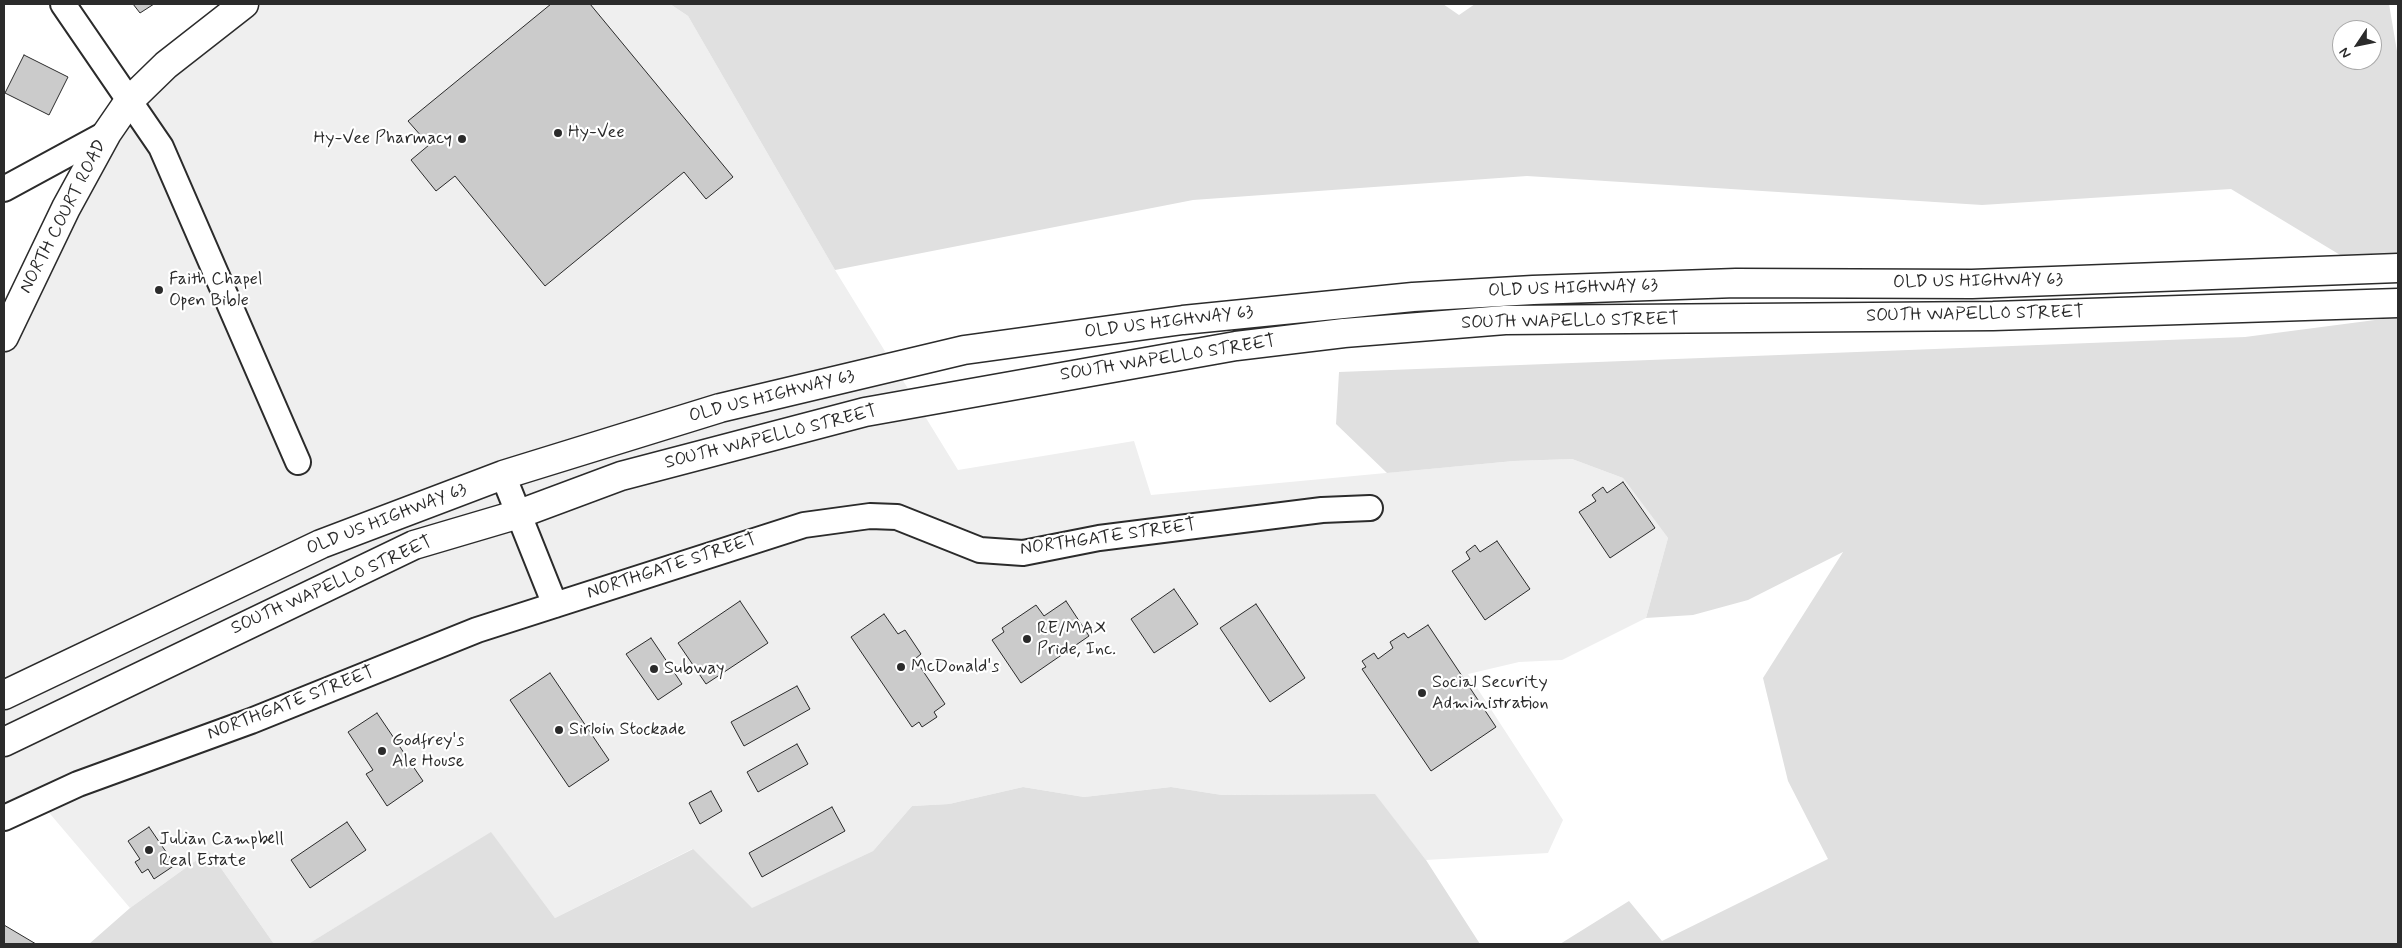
<!DOCTYPE html>
<html>
<head>
<meta charset="utf-8">
<style>
	body { margin:0 }
	#map { position:relative; width:2402px; height:948px; overflow:hidden; background:#fff; font-family:Mynerve,sans-serif }
	canvas { display:block }
	.frame { position:absolute; inset:0; border:5px solid #2b2b2b; pointer-events:none }
	.north { position:absolute; left:2332px; top:20px; width:50px; height:50px; box-sizing:border-box; background:#fff; border:1px solid #aaa; border-radius:50%; rotate:236deg; font-size:14px; font-weight:700; line-height:20px; text-align:center; color:#2b2b2b }
	.north::after { content:''; display:block; margin:auto; width:18px; height:22px; background:#2b2b2b; clip-path:polygon(50% 0,100% 100%,50% 72%,0 100%) }
</style>
</head>
<body>
<div id="map">
<canvas width="2402" height="948"></canvas>
<div class="frame"></div>
<div class="north">N</div>
</div>
<script>
const ctx = document.querySelector('canvas').getContext('2d');
ctx.lineJoin = 'round';
function fillPath(path, color) { ctx.fillStyle = color; ctx.fill(path, 'evenodd'); }
const toPath = rows => new Path2D(rows.map(r => 'M' + r).join(''));
function strokePath(path, color, width, dash) { ctx.strokeStyle = color; ctx.lineWidth = width; ctx.lineCap = dash ? 'butt' : 'round'; ctx.setLineDash(dash || []); ctx.stroke(path); }
function write(font, color, halo, rows, align = 'center') {
  ctx.font = font + ' Mynerve,sans-serif'; ctx.lineWidth = 4.5; ctx.setLineDash([]); ctx.textBaseline = 'middle'; ctx.strokeStyle = halo; ctx.fillStyle = color; for (const [text, x, y, turn = 0] of rows) {
    ctx.save(); ctx.translate(x, y); ctx.rotate((+turn || 0) * Math.PI / 180); ctx.textAlign = isNaN(turn) ? turn : align; if (halo) ctx.strokeText(text, 0, 0); ctx.fillText(text, 0, 0); ctx.restore();
  }
}
const built = toPath([
	[244,4,670,4,688,16,835,270,958,470,1134,441,1151,495,1514,461,1572,459,1623,478,1668,538,1646,618,1562,660,1519,662,1468,674,1563,820,1548,853,1426,860,1374,794,1222,795,1171,787,1084,797,1023,787,949,804,912,806,873,851,752,909,692,849,555,918,491,833,308,944,274,944,209,851,130,908,40,802,4,818,4,336,107,133]
]);
const green = toPath([
	[670,4,1443,4,1459,15,1475,4,2389,4,2398,57,2398,268,2365,270,2231,189,1982,205,1527,176,1193,200,835,270,688,16],
	[2342,30,2372,30,2372,60,2342,60],
	[2398,317,2398,944,1560,944,1629,901,1662,941,1828,859,1788,781,1763,678,1843,552,1748,600,1693,615,1646,618,1668,538,1623,478,1572,459,1514,461,1387,473,1336,424,1339,372,2245,337],
	[1023,787,1084,797,1171,787,1222,795,1375,794,1426,860,1480,944,308,944,491,832,555,918,693,849,752,908,873,851,912,806,949,804],
	[209,851,274,944,89,944,130,908]
]);
const building = toPath([
	[133,4,154,4,140,13,133,4],
	[551,4,590,4,733,177,706,199,684,172,545,286,455,176,436,191,411,160,429,145,408,121,551,4],
	[24,55,68,77,49,115,5,93,24,55],
	[1623,482,1655,528,1610,558,1579,512,1596,501,1592,495,1603,487,1607,493,1623,482],
	[1497,541,1530,589,1485,620,1452,571,1470,559,1466,552,1475,545,1480,552,1497,541],
	[1174,589,1198,624,1154,653,1131,619,1174,589],
	[740,601,768,643,706,684,678,643,740,601],
	[1066,601,1089,636,1021,683,992,640,1004,632,1002,628,1036,605,1044,616,1066,601],
	[1256,604,1305,678,1270,702,1220,628,1256,604],
	[884,614,898,634,905,630,921,654,915,659,945,704,934,712,937,717,922,727,919,722,912,727,851,637,884,614],
	[1428,625,1496,727,1431,771,1362,669,1366,667,1362,661,1374,653,1378,659,1393,648,1390,642,1404,633,1408,638,1428,625],
	[651,638,682,684,658,700,626,654,651,638],
	[550,673,609,760,569,787,510,700,550,673],
	[797,686,810,709,744,746,731,722,797,686],
	[377,713,423,781,387,806,366,774,373,770,348,732,377,713],
	[797,744,808,764,758,792,747,772,797,744],
	[711,791,722,811,700,824,689,803,711,791],
	[832,807,845,831,762,877,749,853,832,807],
	[347,822,366,850,310,888,291,860,347,822],
	[149,827,175,865,154,879,148,869,142,873,135,862,140,859,128,841,149,827],
	[4,925,36,944,4,944,4,925]
]);
const minor = toPath([
	[63,4,161,147,298,462],
	[4,189,107,133],
	[503,475,555,605],
	[4,818,78,784,251,721,477,630,804,525,870,516,897,517,980,550,1023,553,1099,538,1322,510,1370,508]
]);
const secondary = toPath([
	[4,337,66,208,107,133,129,101,166,65,244,4]
]);
const trunk = toPath([
	[4,695,321,544,503,475,720,408,964,350,1183,320,1413,297,1533,290,1736,283,1972,284,2398,268],
	[4,742,414,545,519,514,621,476,865,412,1236,346,1344,333,1505,320,1993,316,2398,303]
]);
const markers = [
	[558,133,5,"#2b2b2b"],
	[462,139,5,"#2b2b2b"],
	[159,290,5,"#2b2b2b"],
	[1027,639,5,"#2b2b2b"],
	[901,667,5,"#2b2b2b"],
	[654,669,5,"#2b2b2b"],
	[1422,693,5,"#2b2b2b"],
	[559,730,5,"#2b2b2b"],
	[382,751,5,"#2b2b2b"],
	[149,850,5,"#2b2b2b"]
];
const poiNames = [
	["Hy-Vee",568,133],
	["Hy-Vee Pharmacy",452,139,"right"],
	["Faith Chapel",169,280],
	["Open Bible",169,301],
	["RE/MAX",1037,629],
	["Pride, Inc.",1037,650],
	["McDonald's",911,667],
	["Subway",664,669],
	["Social Security",1432,683],
	["Administration",1432,704],
	["Sirloin Stockade",569,730],
	["Godfrey's",392,741],
	["Ale House",392,762],
	["Julian Campbell",159,840],
	["Real Estate",159,861]
];
const streetNames = [
	["NORTH COURT ROAD",64,217,-63],
	["OLD US HIGHWAY 63",1978,282,-1],
	["OLD US HIGHWAY 63",1573,289,-2],
	["SOUTH WAPELLO STREET",1975,315,-1],
	["SOUTH WAPELLO STREET",1570,322,-1],
	["OLD US HIGHWAY 63",1169,323,-7],
	["SOUTH WAPELLO STREET",1168,359,-9],
	["OLD US HIGHWAY 63",772,397,-14],
	["SOUTH WAPELLO STREET",771,438,-14],
	["OLD US HIGHWAY 63",387,520,-21],
	["NORTHGATE STREET",1108,538,-8],
	["NORTHGATE STREET",672,567,-18],
	["SOUTH WAPELLO STREET",332,586,-24],
	["NORTHGATE STREET",291,704,-21]
];
fillPath(built, '#efefef');
fillPath(green, '#e0e0e0');
fillPath(building, '#cbcbcb');
strokePath(building, '#2b2b2b', 1);
strokePath(minor, '#2b2b2b', 28);
strokePath(secondary, '#2b2b2b', 31);
strokePath(trunk, '#2b2b2b', 31);
strokePath(minor, '#fff', 24);
strokePath(secondary, '#fff', 28);
strokePath(trunk, '#fff', 28);
for (const [x, y, r, color] of markers) { const dot = new Path2D(); dot.arc(x, y, r, 0, 2 * Math.PI); ctx.fillStyle = color; ctx.fill(dot); strokePath(dot, '#fff', 2); }
write('18px', '#2b2b2b', '#fff', poiNames, 'left');
write('18px', '#2b2b2b', '#fff', streetNames);
</script>
</body>
</html>
